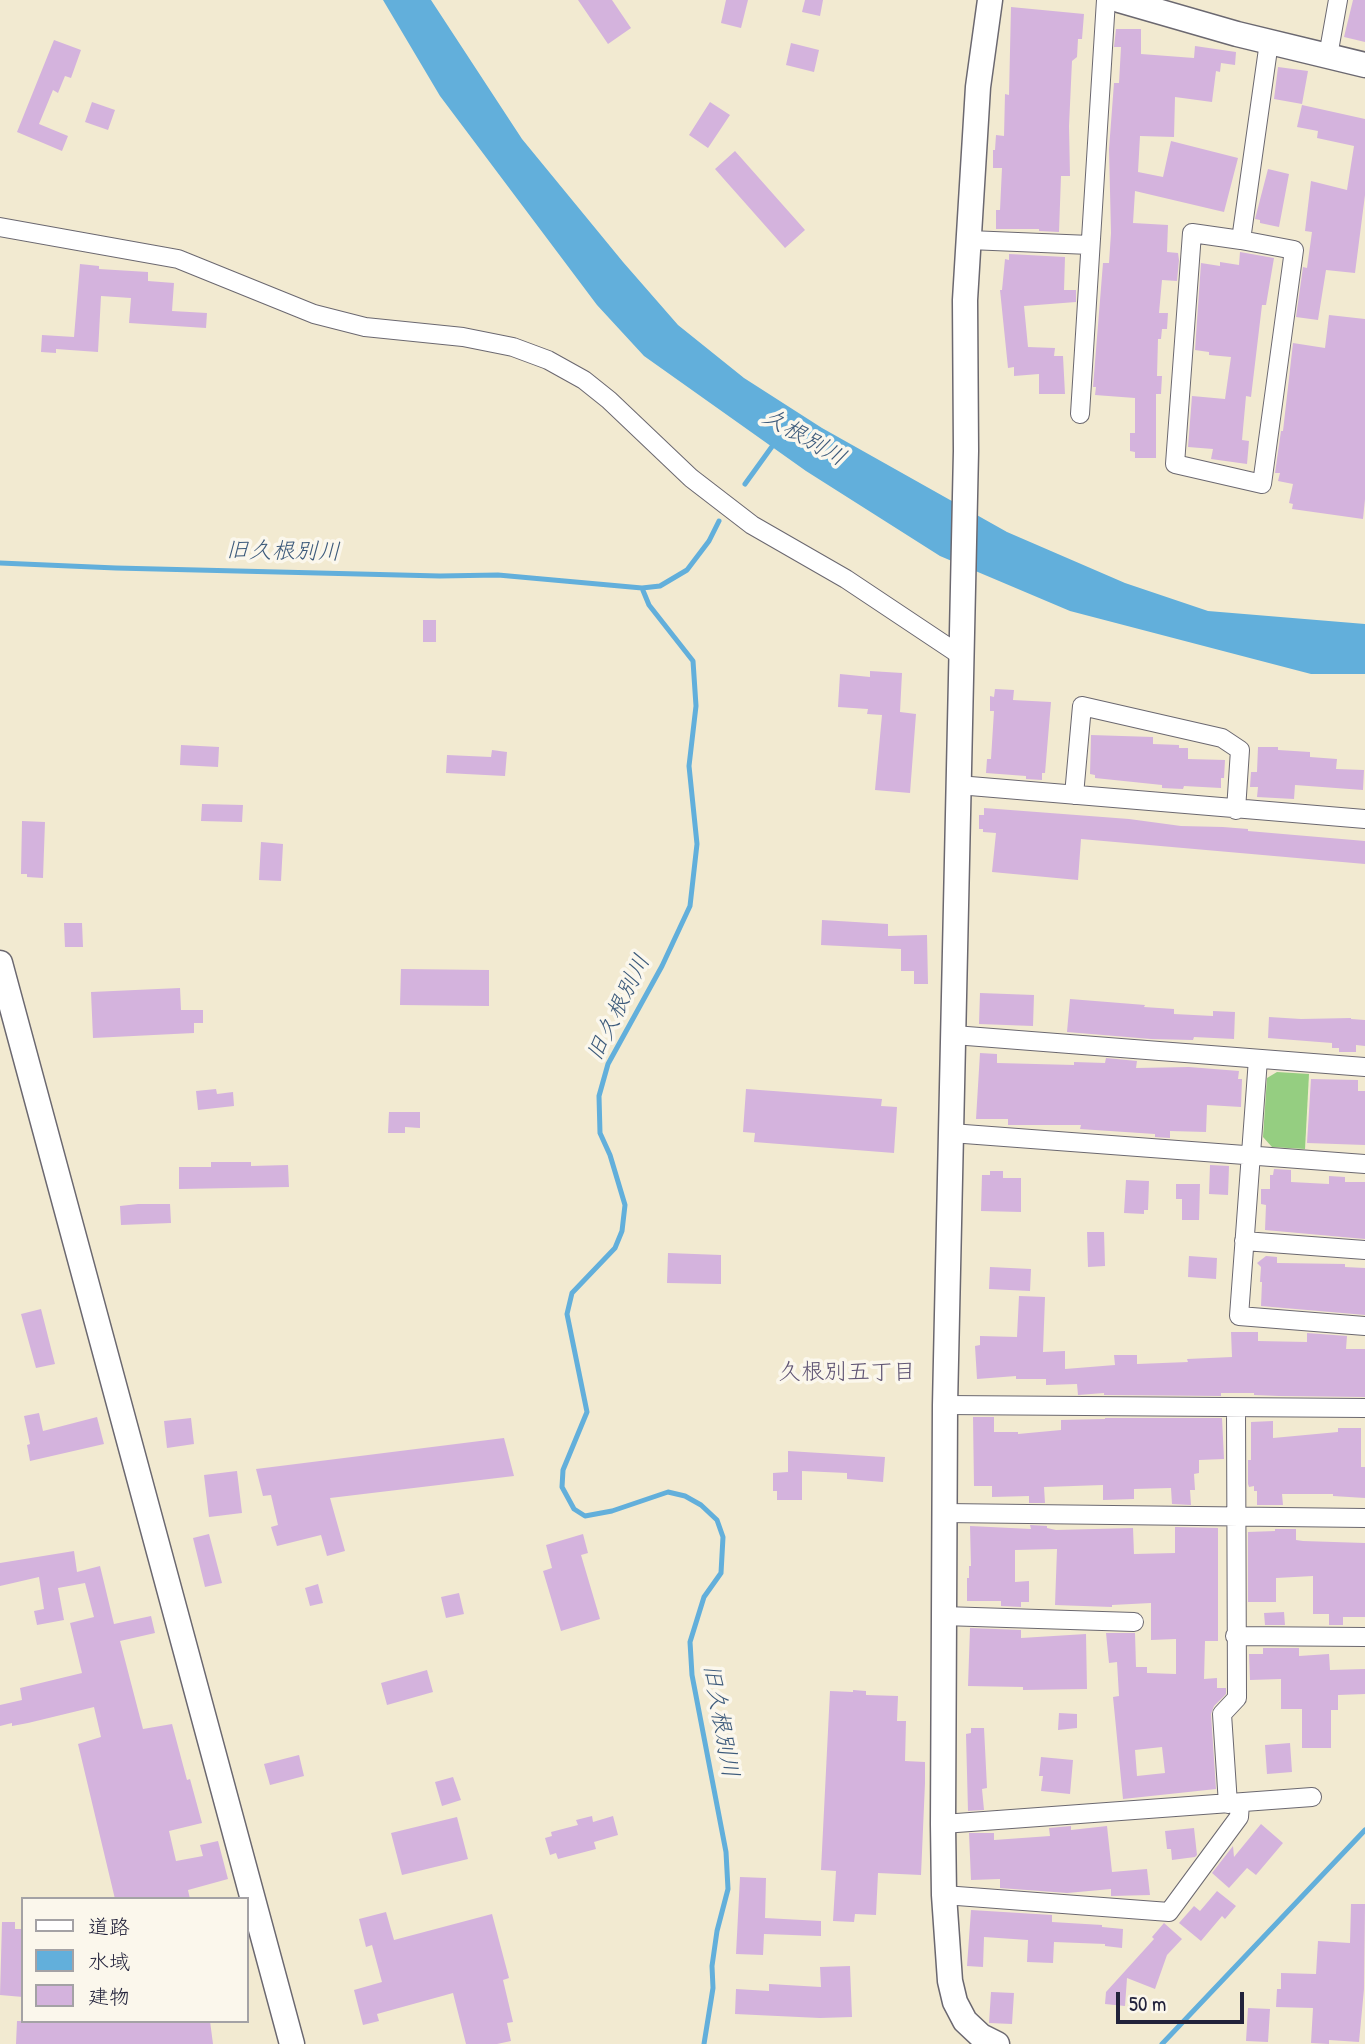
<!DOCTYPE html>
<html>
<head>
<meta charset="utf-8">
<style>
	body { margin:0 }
	#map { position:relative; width:1365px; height:2044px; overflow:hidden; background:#f2ead1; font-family:"Patrick Hand","Klee One",sans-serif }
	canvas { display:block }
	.legend { position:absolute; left:21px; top:1897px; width:228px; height:126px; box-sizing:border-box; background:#fbf7ec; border:2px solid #a4a2a5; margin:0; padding:9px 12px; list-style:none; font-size:21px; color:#22223b }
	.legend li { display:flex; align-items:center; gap:14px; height:35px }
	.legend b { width:35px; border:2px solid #a4a2a5 }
	.scale { position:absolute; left:1116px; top:1992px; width:128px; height:32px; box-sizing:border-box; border:4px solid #22223b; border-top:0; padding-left:9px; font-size:21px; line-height:24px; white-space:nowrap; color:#22223b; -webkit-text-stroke:5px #fbf7ec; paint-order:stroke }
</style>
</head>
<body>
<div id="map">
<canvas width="1365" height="2044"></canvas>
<ul class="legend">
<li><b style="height:9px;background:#fff"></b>道路</li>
<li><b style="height:19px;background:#62afdb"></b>水域</li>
<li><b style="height:19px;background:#d4b3dd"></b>建物</li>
</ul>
<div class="scale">50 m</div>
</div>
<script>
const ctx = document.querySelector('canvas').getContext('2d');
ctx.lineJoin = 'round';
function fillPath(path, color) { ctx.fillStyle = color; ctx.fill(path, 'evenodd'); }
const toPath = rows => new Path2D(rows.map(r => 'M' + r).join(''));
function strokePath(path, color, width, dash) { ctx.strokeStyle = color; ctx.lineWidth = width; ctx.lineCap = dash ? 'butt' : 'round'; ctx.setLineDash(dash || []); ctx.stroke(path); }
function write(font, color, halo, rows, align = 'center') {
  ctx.font = font + ' "Patrick Hand","Klee One",sans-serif'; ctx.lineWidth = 7; ctx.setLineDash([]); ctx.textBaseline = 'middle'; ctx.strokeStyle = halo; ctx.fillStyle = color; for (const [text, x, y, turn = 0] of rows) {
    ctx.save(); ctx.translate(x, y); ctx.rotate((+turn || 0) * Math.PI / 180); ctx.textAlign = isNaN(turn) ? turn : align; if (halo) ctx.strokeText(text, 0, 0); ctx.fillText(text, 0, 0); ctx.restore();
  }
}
const green = toPath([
	[1277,1072,1309,1074,1305,1149,1272,1147,1263,1137,1267,1078]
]);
const water = toPath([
	[383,0,431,0,522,139,623,262,678,325,744,378,822,428,1007,532,1125,583,1208,611,1365,624,1365,674,1311,674,1070,611,940,556,806,471,644,356,597,305,440,96]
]);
const stream = toPath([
	[745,484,776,441],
	[0,563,116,568,440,576,498,575,642,588,649,605,693,661,696,706,689,766,697,844,690,906,662,966,608,1064,599,1096,600,1133,610,1155,625,1205,622,1231,615,1248,572,1293,567,1314,587,1412,563,1470,562,1487,574,1509,585,1516,612,1511,668,1492,685,1496,701,1505,717,1520,723,1537,721,1573,704,1597,690,1642,692,1675,726,1852,728,1889,717,1931,712,1966,713,1988,704,2044],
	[642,588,660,586,687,570,709,541,719,521],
	[1162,2044,1365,1830]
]);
const building = toPath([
	[578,0,612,0,631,28,608,44],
	[726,0,748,0,741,28,721,23],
	[805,0,823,0,820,16,802,12],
	[1353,0,1365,0,1365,42,1344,37],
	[1011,7,1084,14,1082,39,1078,39,1077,57,1072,61,1069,126,1070,176,1061,176,1059,232,1039,231,1039,229,996,229,996,210,1000,210,1002,168,993,168,993,150,995,150,996,135,1004,136,1005,94,1009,95],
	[1116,29,1141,29,1141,54,1194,58,1195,46,1236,52,1235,65,1221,63,1220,72,1216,71,1212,102,1175,97,1174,137,1140,136,1138,172,1163,177,1171,141,1238,158,1224,212,1135,191,1133,223,1168,225,1167,252,1178,253,1179,260,1177,281,1162,280,1159,313,1168,313,1167,329,1162,329,1161,339,1158,339,1157,376,1162,376,1161,394,1156,394,1156,458,1135,458,1135,452,1130,451,1130,433,1135,433,1135,398,1095,395,1096,387,1093,387,1103,263,1109,263,1111,233,1109,149,1114,83,1119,83,1121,47,1114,47],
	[54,40,81,50,71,78,65,76,58,93,53,90,39,124,68,136,62,151,17,132],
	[791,43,819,50,814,72,786,65],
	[1278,67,1308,71,1302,104,1274,99],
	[92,102,115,110,108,130,85,122],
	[710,102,730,115,708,148,689,135],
	[1302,105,1365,119,1365,195,1355,273,1326,270,1318,320,1296,317,1303,267,1307,268,1312,232,1305,231,1311,181,1347,190,1354,146,1317,138,1318,131,1297,127],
	[735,151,805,230,785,248,715,169],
	[1268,169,1289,174,1279,227,1260,223,1260,220,1255,219],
	[1240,252,1274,258,1266,305,1262,305,1251,397,1246,396,1242,440,1249,441,1247,464,1211,459,1213,449,1188,447,1192,396,1225,399,1231,357,1209,355,1209,352,1195,350,1201,263,1220,266,1220,262,1239,265],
	[1009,254,1065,257,1064,290,1076,290,1076,302,1024,306,1028,347,1055,348,1054,356,1063,356,1065,394,1039,394,1039,374,1014,376,1014,367,1008,368,1000,290,1002,290,1005,259,1009,260],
	[80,264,99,266,99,269,148,272,148,281,174,283,172,311,207,313,206,328,129,323,131,298,101,296,98,352,56,349,56,353,41,352,42,335,74,337],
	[1329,315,1365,319,1365,499,1363,519,1292,509,1293,504,1289,503,1293,484,1278,481,1280,473,1275,473,1281,431,1283,431,1293,343,1325,348],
	[423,620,436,620,436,642,423,642],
	[870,671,902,673,900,712,916,714,910,793,875,790,882,715,867,714,868,709,838,707,840,674,870,677],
	[995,689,1014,690,1013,700,1051,702,1045,773,1042,773,1042,780,1026,779,1026,776,986,773,987,759,991,759,994,711,990,711,990,696,994,697],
	[1091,735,1153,737,1153,744,1179,745,1179,748,1188,748,1188,759,1225,760,1224,778,1221,778,1221,788,1184,786,1183,789,1162,788,1162,785,1095,778,1095,775,1090,774],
	[181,745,219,747,218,767,180,765],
	[1258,747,1278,747,1278,750,1310,752,1310,757,1337,759,1336,769,1364,770,1363,790,1295,785,1294,799,1257,797,1258,787,1250,787,1251,772,1257,772],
	[492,750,507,752,505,776,446,773,447,755,491,757],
	[202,804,243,805,242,822,201,821],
	[984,808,1129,819,1181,826,1223,827,1248,829,1248,831,1365,841,1365,864,1081,839,1078,880,992,872,996,833,983,832,983,829,979,829,979,815,984,815],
	[22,821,45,822,43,878,27,877,27,874,21,874],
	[261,842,283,844,281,881,259,880],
	[822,920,888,924,888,936,927,935,928,984,914,984,914,971,901,971,901,949,821,945],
	[64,923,82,923,83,947,65,947],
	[401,969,489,970,489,1006,400,1005],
	[180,988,181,1010,203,1010,203,1023,194,1023,194,1033,93,1038,91,992],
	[980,993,1034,995,1033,1026,979,1024],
	[1070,999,1145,1005,1144,1007,1174,1009,1174,1014,1213,1016,1213,1011,1235,1012,1234,1039,1194,1037,1193,1040,1151,1039,1067,1032],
	[1269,1017,1301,1019,1351,1018,1351,1019,1365,1020,1365,1046,1356,1045,1356,1052,1339,1052,1339,1048,1332,1048,1332,1043,1268,1038],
	[980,1053,997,1054,997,1063,1074,1065,1074,1062,1105,1063,1106,1058,1137,1061,1136,1068,1189,1067,1239,1071,1238,1079,1242,1079,1241,1107,1207,1105,1206,1132,1170,1131,1170,1138,1155,1137,1155,1134,1080,1129,1081,1125,1008,1125,1008,1119,976,1119],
	[1311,1079,1358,1080,1358,1091,1365,1091,1365,1145,1307,1143],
	[216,1089,217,1094,233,1092,234,1106,198,1110,196,1091],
	[746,1089,882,1099,881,1106,897,1107,894,1153,754,1142,755,1133,743,1132],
	[389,1112,420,1112,420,1128,405,1127,405,1133,388,1133],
	[211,1162,251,1162,251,1166,288,1165,289,1187,179,1189,179,1167,211,1167],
	[1210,1165,1229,1166,1228,1195,1209,1194],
	[1274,1169,1291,1170,1291,1182,1329,1184,1329,1176,1345,1177,1345,1182,1365,1182,1365,1239,1265,1230,1266,1205,1261,1204,1261,1189,1270,1189,1270,1175,1273,1175],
	[990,1171,1003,1171,1003,1178,1021,1178,1021,1212,981,1211,982,1175,990,1175],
	[1126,1180,1149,1181,1148,1210,1144,1210,1144,1214,1124,1213],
	[1176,1184,1200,1184,1199,1220,1182,1220,1182,1199,1176,1199],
	[138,1204,170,1204,171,1223,121,1225,120,1206],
	[1087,1232,1104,1232,1105,1266,1088,1267],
	[668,1253,721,1255,721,1284,667,1283],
	[1189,1256,1217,1258,1216,1279,1188,1277],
	[1266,1256,1277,1257,1277,1263,1345,1264,1345,1267,1365,1268,1365,1315,1261,1306,1262,1282,1260,1282,1261,1267,1257,1263],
	[990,1267,1031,1269,1030,1291,989,1289],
	[1019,1296,1045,1297,1043,1352,1065,1351,1065,1369,1115,1365,1114,1355,1137,1355,1137,1364,1188,1362,1187,1359,1232,1357,1231,1332,1258,1332,1258,1341,1307,1342,1307,1333,1347,1336,1346,1349,1365,1349,1365,1397,1279,1396,1254,1395,1254,1393,1221,1393,1221,1396,1104,1395,1104,1393,1078,1395,1077,1384,1046,1385,1046,1379,1016,1379,1016,1376,977,1379,975,1346,980,1345,980,1336,1017,1337],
	[41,1309,55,1364,36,1368,21,1314],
	[39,1413,43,1431,97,1417,104,1444,30,1461,27,1445,30,1444,24,1416],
	[973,1417,994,1417,994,1432,1018,1432,1018,1434,1061,1430,1061,1420,1105,1419,1105,1418,1222,1418,1224,1459,1199,1460,1199,1473,1194,1474,1195,1490,1190,1490,1191,1505,1172,1504,1171,1488,1134,1489,1134,1499,1103,1500,1103,1485,1044,1487,1045,1503,1029,1503,1029,1496,992,1497,992,1486,974,1486],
	[191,1418,194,1444,167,1448,164,1421],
	[1273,1421,1273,1438,1338,1432,1338,1428,1361,1428,1361,1467,1365,1467,1365,1498,1333,1496,1333,1494,1282,1494,1283,1505,1257,1505,1257,1491,1254,1491,1254,1486,1249,1487,1248,1484,1248,1460,1251,1460,1251,1422],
	[504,1438,514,1476,330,1498,345,1551,327,1556,321,1535,277,1546,271,1527,278,1525,271,1495,263,1496,256,1469],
	[788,1451,885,1457,883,1482,847,1479,847,1473,802,1471,802,1500,777,1500,777,1491,773,1491,773,1473,788,1472],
	[237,1471,242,1513,209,1517,204,1475],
	[1030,1525,1047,1526,1047,1528,1056,1530,1133,1528,1134,1554,1175,1553,1175,1527,1218,1528,1218,1641,1205,1641,1204,1679,1217,1678,1217,1688,1226,1688,1226,1694,1214,1706,1211,1714,1216,1789,1123,1799,1113,1697,1119,1696,1117,1662,1109,1663,1106,1633,1135,1633,1136,1667,1147,1667,1147,1673,1176,1674,1176,1639,1151,1640,1151,1603,1112,1605,1112,1607,1055,1605,1057,1549,1015,1550,1015,1582,1029,1581,1029,1602,1021,1602,1021,1607,1001,1606,1001,1601,967,1601,967,1578,969,1578,969,1566,971,1566,970,1526,1031,1529],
	[1162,1747,1165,1773,1137,1776,1135,1750],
	[1275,1529,1296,1529,1296,1540,1303,1541,1365,1543,1365,1617,1343,1617,1343,1625,1329,1625,1329,1614,1313,1614,1313,1576,1276,1578,1276,1602,1248,1602,1248,1532,1275,1531],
	[209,1534,222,1583,205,1587,193,1538],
	[583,1534,588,1553,581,1555,600,1619,561,1631,543,1571,552,1568,546,1545],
	[74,1551,77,1572,100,1566,114,1624,151,1616,155,1633,120,1641,143,1729,172,1724,187,1780,190,1779,202,1823,169,1831,176,1861,203,1856,200,1845,218,1841,228,1879,188,1890,190,1899,115,1899,78,1744,101,1737,94,1707,28,1723,12,1726,12,1723,0,1726,0,1705,22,1700,20,1688,82,1673,70,1623,94,1617,85,1583,58,1588,64,1620,37,1625,34,1611,44,1609,39,1577,0,1586,0,1563],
	[318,1584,323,1603,310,1606,305,1588],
	[459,1593,464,1614,446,1618,441,1597],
	[1284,1612,1285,1625,1265,1625,1264,1613],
	[970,1628,1021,1630,1021,1638,1086,1634,1087,1689,1023,1690,1023,1687,968,1686],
	[1263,1648,1299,1648,1299,1656,1329,1654,1330,1670,1365,1669,1365,1694,1338,1695,1338,1710,1331,1710,1331,1748,1302,1748,1302,1709,1281,1709,1281,1679,1250,1680,1249,1654,1263,1654],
	[427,1670,433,1692,387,1705,381,1683],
	[853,1690,866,1691,866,1695,898,1696,897,1721,906,1721,905,1761,925,1762,925,1783,921,1875,878,1873,876,1915,855,1914,854,1922,833,1921,836,1871,821,1870,830,1691,853,1692],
	[1059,1713,1077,1714,1077,1728,1058,1730],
	[971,1728,984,1728,987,1788,982,1789,984,1810,968,1811,966,1734,971,1733],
	[1290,1743,1292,1772,1267,1774,1265,1745],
	[299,1755,304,1776,270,1785,264,1764],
	[1041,1757,1073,1760,1070,1794,1041,1791,1043,1776,1039,1776],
	[453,1777,461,1800,442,1806,435,1782],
	[592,1816,593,1822,613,1816,618,1835,594,1842,596,1849,558,1859,556,1853,550,1855,545,1838,552,1836,551,1832,578,1825,576,1820],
	[457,1817,468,1859,402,1875,391,1833],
	[1261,1824,1283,1843,1256,1875,1247,1868,1229,1888,1212,1873,1233,1846,1234,1857],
	[1071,1826,1071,1830,1107,1826,1112,1872,1147,1869,1150,1895,1111,1896,1111,1889,1067,1893,1000,1888,1000,1879,971,1880,969,1833,994,1833,994,1840,1050,1836,1049,1828],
	[1194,1828,1197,1855,1195,1857,1172,1860,1171,1849,1167,1849,1165,1831],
	[740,1877,766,1878,765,1918,821,1921,821,1936,764,1934,763,1955,736,1954],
	[1217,1891,1236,1906,1225,1919,1222,1916,1201,1941,1179,1923,1194,1906,1200,1911],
	[1351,1904,1365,1904,1364,1989,1359,2042,1329,2040,1329,2044,1311,2043,1313,2008,1276,2007,1277,1989,1281,1989,1281,1973,1316,1974,1318,1941,1350,1943],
	[971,1910,1052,1915,1052,1922,1102,1925,1102,1927,1123,1929,1122,1948,1105,1946,1105,1944,1054,1942,1053,1963,1027,1962,1028,1940,984,1937,983,1967,967,1966],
	[386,1912,394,1940,492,1914,509,1978,503,1980,513,2022,507,2023,511,2041,497,2044,466,2044,453,1993,377,2014,379,2021,363,2025,354,1990,382,1982,372,1945,366,1947,359,1919],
	[2,1922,15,1922,15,1929,23,1929,23,1997,0,1995],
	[1164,1923,1182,1939,1167,1955,1155,1989,1127,1978,1125,2006,1105,2004,1106,1992,1154,1939,1152,1937],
	[850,1966,852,2017,820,2018,735,2014,736,1989,769,1991,769,1984,821,1987,820,1967],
	[991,1992,1014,1993,1012,2024,989,2023],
	[1248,2008,1270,2009,1268,2042,1246,2041],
	[17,2021,210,2021,213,2044,16,2044]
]);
const street = toPath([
	[1328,56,1338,0],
	[0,227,178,259,314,314,365,327,463,337,513,347,548,360,584,380,609,400,691,478,752,525,846,579,960,655],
	[1192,233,1241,240,1294,250,1262,484,1175,464,1192,233],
	[969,240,1090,245],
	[1241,240,1269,42],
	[1080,414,1106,0],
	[958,785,1365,819],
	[1074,795,1082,706,1222,738,1240,750,1236,810],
	[954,1035,1365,1067],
	[1258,1059,1239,1316,1365,1326],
	[951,1133,1365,1164],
	[1244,1241,1365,1250],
	[945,1405,1365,1408],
	[944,1513,1365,1518],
	[943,1616,1134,1622],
	[1235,1636,1365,1637],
	[1228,1804,1222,1714,1237,1698,1236,1408],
	[943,1824,1312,1797],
	[944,1895,1169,1912,1239,1817,1240,1803]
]);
const secondary = toPath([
	[990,0,978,87,965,300,966,451,945,1405,943,1824,944,1895,950,1981,955,2002,965,2021,981,2036,997,2044],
	[1119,0,1237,34,1365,65],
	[0,963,292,2044]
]);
const waterNames = [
	["久根別川",804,438,30],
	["旧久根別川",283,552,1],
	["旧久根別川",619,1008,-64],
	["旧久根別川",720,1721,80]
];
const neighbourhoodNames = [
	["久根別五丁目",847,1373]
];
fillPath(green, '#95ce81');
fillPath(water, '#62afdb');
strokePath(stream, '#62afdb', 5);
fillPath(building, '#d4b3dd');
strokePath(street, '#6b6870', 20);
strokePath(secondary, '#6b6870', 27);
strokePath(street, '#fff', 18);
strokePath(secondary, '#fff', 24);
write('italic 23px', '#3c5a7b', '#fbf7ec', waterNames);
write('23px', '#605574', '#fbf7ec', neighbourhoodNames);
</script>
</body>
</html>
